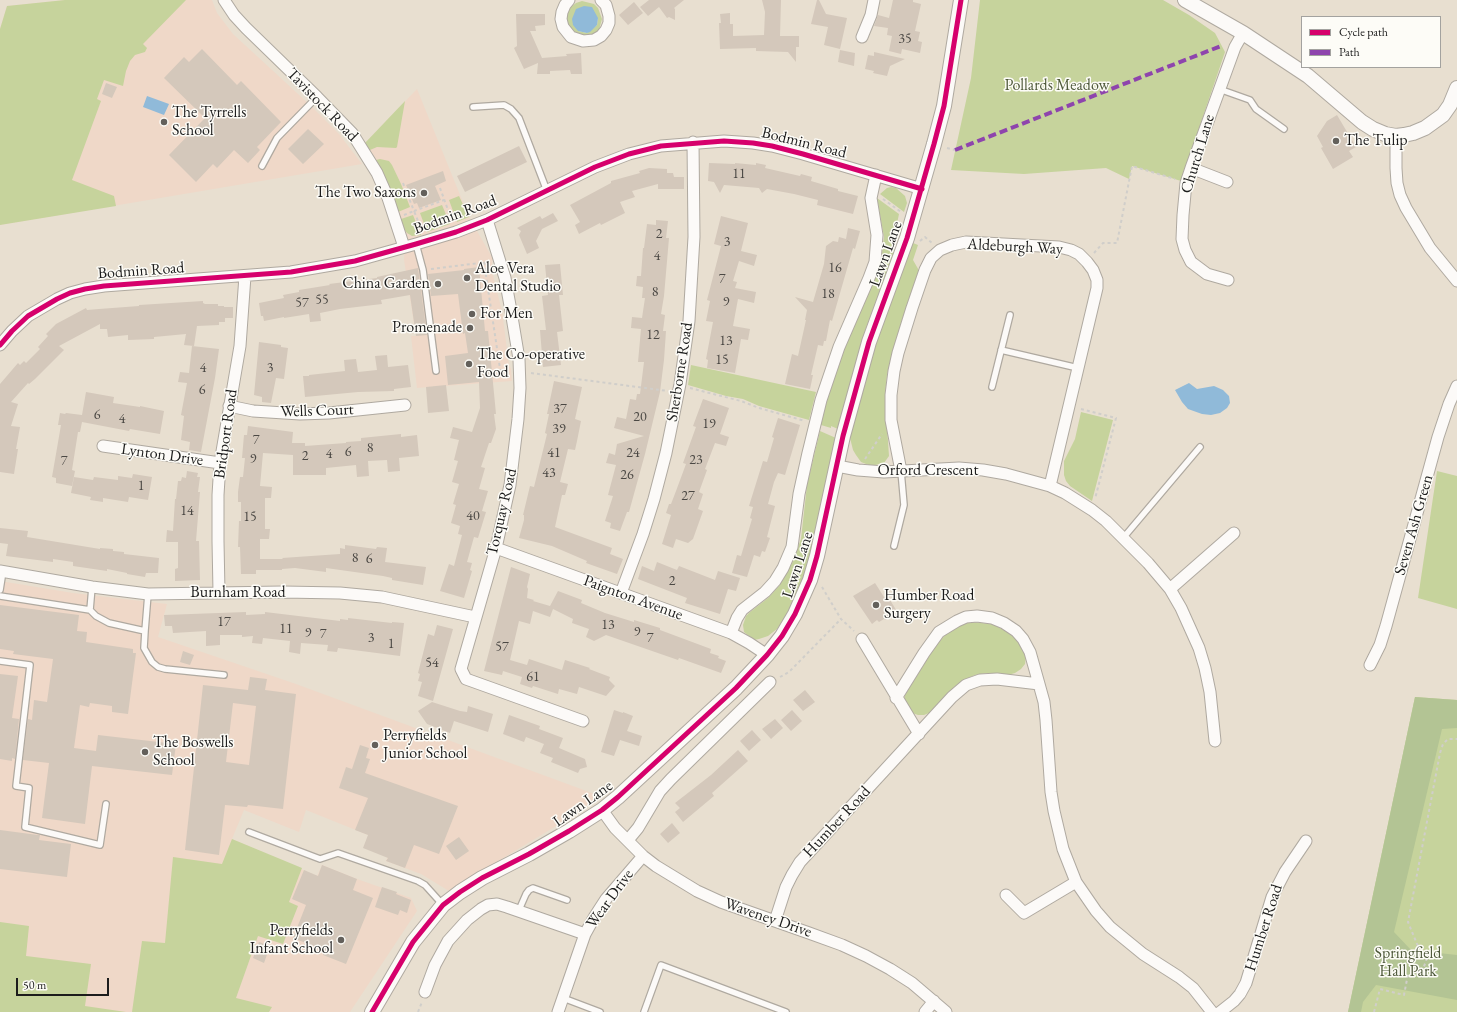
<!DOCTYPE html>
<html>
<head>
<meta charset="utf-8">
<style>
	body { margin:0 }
	#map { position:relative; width:1457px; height:1012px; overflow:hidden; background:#e8dfd0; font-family:"EB Garamond",serif }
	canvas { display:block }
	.legend { position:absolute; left:1301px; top:16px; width:140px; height:52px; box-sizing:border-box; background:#fdfcf7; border:1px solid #a3a29f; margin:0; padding:5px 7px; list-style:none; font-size:12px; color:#1c1c1c }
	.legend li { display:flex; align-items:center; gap:8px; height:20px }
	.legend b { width:20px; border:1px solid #a3a29f }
	.scale { position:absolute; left:16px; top:978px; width:93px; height:18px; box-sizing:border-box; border:2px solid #1c1c1c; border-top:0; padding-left:5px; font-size:12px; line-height:14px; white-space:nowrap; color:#1c1c1c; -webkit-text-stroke:3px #fdfcf7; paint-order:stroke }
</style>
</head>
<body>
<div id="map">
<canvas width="1457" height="1012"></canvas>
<ul class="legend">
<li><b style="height:5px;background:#d6006c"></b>Cycle path</li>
<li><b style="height:5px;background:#8e44ad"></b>Path</li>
</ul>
<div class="scale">50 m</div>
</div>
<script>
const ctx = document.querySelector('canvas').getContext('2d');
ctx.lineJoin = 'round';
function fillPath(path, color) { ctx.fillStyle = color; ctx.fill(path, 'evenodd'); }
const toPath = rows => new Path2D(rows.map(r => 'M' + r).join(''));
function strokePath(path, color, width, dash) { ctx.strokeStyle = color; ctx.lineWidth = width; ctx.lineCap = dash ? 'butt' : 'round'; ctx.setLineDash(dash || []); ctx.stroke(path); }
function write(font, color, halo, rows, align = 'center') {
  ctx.font = font + ' "EB Garamond",serif'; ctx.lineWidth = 3; ctx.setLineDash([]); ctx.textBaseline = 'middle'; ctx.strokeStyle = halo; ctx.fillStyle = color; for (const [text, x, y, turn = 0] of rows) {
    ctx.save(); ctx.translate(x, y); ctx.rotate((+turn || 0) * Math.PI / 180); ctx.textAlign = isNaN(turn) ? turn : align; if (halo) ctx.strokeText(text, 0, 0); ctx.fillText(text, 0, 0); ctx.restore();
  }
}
const built = toPath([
	[65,0,212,0,217,13,233,34,310,105,339,134,362,164,0,225,0,29,7,6],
	[417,89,469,217,493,259,491,268,502,311,509,365,511,369,512,381,417,388,411,336,416,336,404,260,405,232,387,183,374,156,365,143],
	[0,581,73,593,167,604,158,637,296,684,600,796,561,823,449,891,421,874,386,861,393,845,306,810,299,832,244,810,232,839,317,876,322,865,357,879,411,898,417,911,350,1012,0,1012]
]);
const green = toPath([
	[65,0,186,0,143,44,147,48,145,52,135,55,130,61,126,71,123,86,104,80,97,99,101,101,72,180,114,196,116,206,0,225,0,29,7,6],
	[980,0,1163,0,1189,15,1215,33,1225,52,1181,181,1132,166,1129,179,1106,168,1024,174,951,170,971,78],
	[582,1,594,4,598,8,602,19,599,30,595,34,584,38,569,30,566,18,568,12,571,7,576,3],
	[598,18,597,25,587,33,578,31],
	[405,101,397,147,396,148,377,147,370,150,365,143],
	[380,159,389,161,392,165,401,184,410,207,398,212,387,183,376,160],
	[891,187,896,188,905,196,907,203,904,212,880,194,887,188],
	[459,196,469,217,457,222,449,200],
	[877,198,899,214,892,248,896,250,866,328,838,429,831,426,831,428,821,425,829,392,843,349,872,286,877,274,882,253,884,237],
	[442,205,450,224,427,232,420,213],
	[413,215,421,235,412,236,407,233,404,229,401,219],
	[913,243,918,245,913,260,921,274,892,354,887,375,885,395,886,413,889,456,884,463,871,466,861,462,856,455,853,450,849,434,882,325],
	[691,365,816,392,809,420,759,406,743,399,726,396,688,385],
	[1081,412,1113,420,1092,501,1070,486,1066,481,1064,475,1064,461,1075,439],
	[820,431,836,438,813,544,804,575,789,612,777,629,768,636,759,639,754,640,744,632,743,625,746,616,750,612,768,598,779,586,792,563,801,539,807,485],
	[1437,471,1457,476,1457,609,1418,598],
	[970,622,992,624,1012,634,1023,649,1026,656,1025,664,1021,669,1015,673,1008,675,987,673,975,675,964,680,954,687,929,713,924,715,918,715,912,713,904,699,905,695,936,645,950,630],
	[1415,697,1457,700,1457,1012,1348,1012],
	[232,839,302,868,289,902,298,906,283,944,258,936,236,998,272,1007,269,1012,132,1012,142,941,165,943,173,857,222,864],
	[0,922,29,926,26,956,91,964,85,1006,126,1012,0,1012]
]);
const forest = toPath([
	[1415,697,1457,700,1457,728,1442,729,1394,932,1411,950,1457,955,1457,1000,1376,985,1363,1002,1361,1012,1348,1012]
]);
const water = toPath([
	[584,6,592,7,598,18,597,25,590,32,587,33,578,31,573,25,572,19,576,9],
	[147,96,169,104,164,115,143,107],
	[1189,383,1197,389,1214,386,1223,390,1229,396,1230,403,1227,408,1220,413,1211,415,1202,414,1188,409,1182,402,1175,390]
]);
const building = toPath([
	[649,0,684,0,674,8,675,9,675,20,669,17,667,18,659,7,648,16,640,7],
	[762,0,781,0,780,36,799,36,799,47,796,47,796,62,788,52,756,51,756,48,720,49,719,23,721,23,720,14,730,13,730,24,733,24,733,36,764,35,765,12],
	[817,0,819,0,826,14,847,18,840,49,824,45,828,27,811,24],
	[893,0,913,0,913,2,921,4,915,31,920,32,918,41,922,42,920,53,902,49,901,54,889,51,892,36,887,35,888,28,874,26,878,15,889,18],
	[634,2,643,13,628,25,619,15],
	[516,14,545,14,545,25,535,26,536,31,530,31,542,58,567,56,566,54,581,53,582,74,571,74,570,70,550,71,550,74,537,74,538,63,524,69,514,48,517,46],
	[202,49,237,85,241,81,281,122,257,147,260,150,248,163,234,150,217,168,213,164,196,182,169,155,205,118,164,78,184,57,189,62],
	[840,50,855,53,854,66,838,62],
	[874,52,905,59,890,66,887,76,873,73,874,71,865,69,868,55,874,56],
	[106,83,117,87,112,98,102,94],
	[1337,115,1356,147,1349,151,1353,157,1333,169,1321,148,1323,147,1317,136,1327,121],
	[308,129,324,144,303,164,288,149],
	[519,146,527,162,465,192,457,176],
	[709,163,735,164,735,163,756,165,756,163,766,165,765,168,800,176,801,174,812,177,811,181,838,189,838,191,858,196,853,214,817,205,818,200,794,194,767,189,762,193,759,188,724,185,720,193,714,182,708,181],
	[649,168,667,169,667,173,673,173,674,177,684,177,684,189,658,189,658,184,632,191,635,197,620,202,625,213,601,225,600,223,579,234,575,225,580,222,570,205,611,183,611,181,640,173,639,171],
	[443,171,446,181,435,186,441,200,419,208,417,203,414,204,406,185],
	[553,213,558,221,542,229,536,241,539,248,527,254,519,235,521,231,517,228,540,216,542,219],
	[721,216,748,223,741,251,757,255,754,266,739,261,733,281,737,282,735,288,756,292,754,303,738,299,733,326,750,329,748,340,741,339,735,373,707,368,708,360,706,359,713,322,706,321,710,301,707,300,721,246,714,244],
	[656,220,668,221,666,238,669,238,664,296,661,314,665,315,663,331,666,331,664,360,660,392,645,454,629,512,627,512,620,531,610,528,611,523,605,521,613,496,608,495,616,465,606,463,609,453,615,455,617,444,644,436,614,428,617,417,626,419,630,399,636,400,637,394,640,394,644,362,638,362,641,329,631,328,632,317,642,318,645,298,642,298,643,287,636,286,637,276,641,276,643,248,644,248,647,224,656,225],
	[848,228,860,231,855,249,853,248,832,321,830,320,826,341,824,341,823,346,818,345,811,375,813,375,810,389,785,384,792,354,798,356,806,320,805,320,807,310,795,297,813,302,824,264,826,246,833,241,838,242,839,237,846,239],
	[560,264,563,295,559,295,563,331,557,332,561,365,543,367,540,330,546,330,542,296,548,295,545,265],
	[479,267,485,331,488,331,496,414,494,414,496,429,491,443,489,443,481,467,485,468,479,489,488,491,482,511,486,512,478,538,474,537,467,562,472,563,470,570,472,571,464,598,440,591,449,564,454,566,462,535,458,534,460,526,451,523,456,505,453,504,459,484,452,482,458,461,454,460,459,440,450,438,453,427,472,432,480,408,479,382,448,385,445,356,468,353,465,333,463,334,458,294,431,296,428,274,464,270,464,269],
	[418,268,427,335,416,336,410,295,381,300,382,304,340,309,320,313,321,321,310,322,309,314,284,318,284,317,264,321,263,316,261,316,259,303,284,298,283,295,299,292,299,290,330,285,329,284,377,278,377,277],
	[203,301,203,303,205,304,218,304,218,306,224,306,224,307,233,307,233,318,225,318,225,322,219,322,219,325,197,326,194,346,184,345,186,334,154,337,154,339,128,340,128,335,108,337,107,329,100,329,100,324,59,346,64,350,35,379,29,384,28,383,11,402,18,404,11,426,20,427,16,449,18,449,14,474,0,472,0,384,18,363,20,365,24,361,26,363,40,349,38,347,48,336,46,334,56,324,86,308,87,310,99,309,139,306,139,305],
	[259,342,281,345,281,347,288,348,284,379,276,378,271,403,262,402,262,397,254,395],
	[192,346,219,349,215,378,201,452,189,450,190,442,181,440,184,416,181,415,187,383,178,382,180,372,189,373],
	[387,355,388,367,408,365,411,387,394,389,394,391,358,392,305,397,303,376,309,376,309,375,345,371,344,360,356,359,358,372,377,370,375,356],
	[554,381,582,387,575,419,581,421,577,441,575,450,568,449,560,482,568,484,565,495,562,495,555,527,612,548,610,554,623,559,617,574,586,563,587,561,552,546,519,538,524,520,524,515,523,515,530,486,534,487,547,434,545,433,549,414,547,414],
	[446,385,449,411,428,413,426,387],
	[86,392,114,397,113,403,140,407,140,406,164,411,160,434,130,429,129,431,82,422,80,432,78,432,72,470,75,471,72,486,56,483,56,478,52,477,61,425,58,425,60,413,65,414,66,413,82,415],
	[703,399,729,408,720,434,729,437,726,446,715,443,705,469,707,470,699,492,703,494,698,509,703,511,693,539,688,543,676,539,673,548,662,544,671,515,666,513,669,504,671,504,676,491,686,464,683,463,696,427,693,426],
	[778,418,800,425,785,475,778,473,774,482,768,504,775,506,767,537,770,538,765,552,762,551,760,557,754,555,747,577,732,573,737,555,741,556,752,519,750,518,753,507,749,506,763,461,767,462,774,438,772,437],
	[248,426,293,432,292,443,305,443,305,446,346,443,346,442,361,441,361,438,401,434,401,437,417,435,419,456,399,458,400,471,388,472,387,460,368,461,369,476,357,477,356,465,326,468,326,475,293,475,293,455,263,453,260,486,272,487,271,498,265,498,265,529,270,529,269,539,260,539,260,559,283,559,282,558,340,554,340,548,345,549,345,545,376,549,377,547,387,548,385,562,426,567,423,585,392,580,392,578,383,576,326,568,326,572,295,568,282,569,282,570,256,570,256,574,241,574,240,547,238,547,239,521,241,521,241,502,238,502,238,492,240,477,243,477,245,458,242,458,244,435,247,435],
	[187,471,198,473,197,477,200,477,198,492,200,492,196,541,199,541,200,580,175,581,175,569,178,568,178,542,166,542,167,530,173,531,175,499,176,499,178,481,181,481,182,477,186,478],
	[133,474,152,477,148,500,129,497,128,502,103,498,103,502,90,500,91,497,71,493,74,477,93,480,94,477,118,480,118,476,132,478],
	[0,528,28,531,27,537,100,549,100,548,113,549,113,551,124,552,124,554,159,558,158,573,146,573,145,577,127,574,127,573,107,569,107,571,73,566,73,562,53,559,53,562,6,556,8,544,0,543],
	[657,562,677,570,679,566,715,580,718,571,740,578,736,591,728,589,720,614,685,603,687,598,638,579,642,566,654,571],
	[511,567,530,574,527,587,528,589,527,598,534,600,533,601,550,606,558,591,582,600,581,603,605,613,634,622,634,620,660,628,660,630,711,649,710,653,719,656,718,658,726,661,721,673,679,658,678,660,606,635,594,641,586,637,589,629,572,623,573,619,553,609,550,617,533,611,530,624,519,621,510,660,527,665,529,659,562,670,565,660,590,668,589,669,610,677,609,680,615,686,606,696,579,687,577,694,559,689,558,694,533,686,532,688,520,684,522,677,503,671,502,675,484,671],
	[875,583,884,597,887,595,898,613,886,620,884,619,879,622,877,620,872,624,853,596],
	[0,605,79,615,77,631,87,632,86,642,133,649,133,653,136,653,128,714,112,712,112,706,90,703,89,707,80,705,74,748,96,751,98,735,176,744,172,775,92,766,85,824,42,818,49,763,23,760,28,719,32,720,34,700,47,702,53,659,13,654,14,651,0,649],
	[246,612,246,615,265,614,265,612,340,621,340,619,348,620,348,618,392,623,392,622,404,623,400,656,338,648,337,652,327,651,328,645,301,643,300,654,289,652,290,641,263,638,262,644,252,643,253,636,242,637,242,635,220,635,220,645,206,646,206,631,173,633,172,626,165,626,164,615],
	[437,625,453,629,433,701,418,696,422,682,418,681,420,674,418,673,428,634,434,636],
	[183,651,194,655,190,665,180,662],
	[0,674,18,676,12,718,19,719,15,759,12,758,12,761,0,759],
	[250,677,267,679,265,690,296,694,283,809,248,805,247,807,225,805,219,855,185,850,203,685,248,690],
	[233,703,256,706,249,765,226,762],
	[805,690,815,702,803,711,793,700],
	[432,702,460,711,467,712,468,706,493,714,488,732,454,721,450,733,427,724,418,711],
	[614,710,623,713,623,712,633,716,627,731,642,736,639,746,620,740,614,756,601,752],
	[792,710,802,721,791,731,781,720],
	[509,715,540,726,539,729,563,738,559,748,585,759,587,767,580,769,578,773,551,762,553,758,540,753,544,744,526,737,524,742,503,734],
	[775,719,783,728,771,739,762,729],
	[752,730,761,740,749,751,740,741],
	[360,745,369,748,366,758,370,759,365,773,458,806,439,854,414,845,405,868,386,861,388,858,363,848,368,835,355,830,368,798,339,788,346,767,352,769],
	[738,750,748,761,712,793,714,796,683,822,675,812,680,808,675,803,711,775],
	[672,823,680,833,668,843,660,834],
	[0,830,38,835,40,835,39,840,71,844,67,877,0,869],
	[459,837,469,851,456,860,446,846],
	[322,865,357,879,353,890,373,898,346,964,323,955,324,950,293,938,306,905,292,899,304,870,318,876],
	[382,887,397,892,396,894,411,900,407,913,400,910,398,915,375,907],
	[259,942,270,946,264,963,253,958]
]);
const path = toPath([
	[947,148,955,150],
	[403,183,414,211,444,200],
	[440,188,452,221],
	[883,199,901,212],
	[404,215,414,211,422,231],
	[920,241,925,237,932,243],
	[1094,253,1103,243,1117,243,1132,166,1175,179],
	[484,262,501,375,509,373],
	[431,269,488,262],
	[531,373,668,391],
	[690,388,741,401,759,408,805,421],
	[1081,409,1116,418,1095,499],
	[865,459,882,434],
	[822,587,841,619,854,631],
	[780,677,789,672,841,619],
	[418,1012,422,1002],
	[1374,1012,1380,989,1404,995,1408,974,1422,972,1427,958,1417,944,1408,922,1440,753,1443,744,1448,739,1457,739]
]);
const service = toPath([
	[1219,89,1250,100,1256,109,1284,129],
	[473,107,504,105,511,109,519,118,547,191],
	[262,166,277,138,317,97],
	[416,244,423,270,436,371],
	[1001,350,1078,368],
	[992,387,1010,315],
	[1124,537,1200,447],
	[894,546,904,505,901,471],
	[92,587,90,610,96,616,109,623,145,631,148,594],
	[0,590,3,571],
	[0,596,90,610],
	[145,631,144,648,152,662,158,667,165,669,224,675],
	[0,661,30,665,16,786,29,788,25,827,100,845,106,804],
	[249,832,320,859,338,853,418,881,425,885,443,905],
	[519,910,526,894,529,890,533,888,567,900],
	[563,998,600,1012],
	[644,1012,661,965,786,1012]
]);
const minor = toPath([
	[224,0,234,15,246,28,317,97,352,133,377,173,388,198,404,247],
	[569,0,565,5,562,12,561,19,563,27,571,37,583,41,594,40,601,36,606,30,609,23,609,16,606,5,601,0],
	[862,37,871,15,874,0],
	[1396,136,1396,168,1397,183,1400,195,1406,208,1430,248,1457,281],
	[1191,168,1227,182],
	[487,220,505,278,511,311,519,359,520,388,518,419,510,485,496,548,461,669,466,679,583,721],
	[1228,280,1207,274,1191,262,1185,250,1182,239,1183,215,1186,183,1191,168,1235,47,1243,33],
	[0,345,12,331,28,316,57,299,70,293,85,289,104,286,291,272,355,261,416,244,456,232,487,220,595,167,629,154,661,146,724,141,753,143,772,146,803,154,922,189],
	[229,406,253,411,300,414,329,413,405,405],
	[103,446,220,463],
	[837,466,858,470,884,472,959,468,983,470,1006,474,1050,486,1065,493,1092,510,1106,521,1148,563,1170,589,1181,608,1199,648,1205,668,1210,692,1215,741],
	[901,471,891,420,891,395,894,371,898,353,912,308,925,270,931,258,940,250,952,245,966,242,1059,247,1071,250,1079,254,1087,262,1093,270,1097,280,1097,288,1050,486],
	[496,548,731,633,749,643,767,655],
	[0,571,92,587,148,594,283,592,340,593,382,597,475,617],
	[1170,589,1234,533],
	[219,592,218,541,218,495,220,463,240,346,245,276],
	[621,593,643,534,654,499,666,453,680,384,689,321,694,237,693,142],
	[731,633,737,618,742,610,765,592,775,581,783,568,792,547,799,494,808,453,821,400,839,347,869,278,875,262,877,235,871,198,876,175],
	[862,639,919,734],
	[1370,665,1380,645,1386,626,1438,437,1449,404,1457,386],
	[896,698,924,653,939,632,957,621,966,617,977,616,992,618,1004,623,1016,631,1023,639,1030,652,1039,684],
	[602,810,615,828,643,856,656,866,697,891,721,902,809,933,842,945,866,956,890,969,912,983,946,1012],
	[628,840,638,828,660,791,671,779,770,682],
	[1006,895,1024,913,1076,882],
	[775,921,786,887,792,875,800,862,952,697,966,685,980,680,997,679,1039,684,1044,702,1046,720,1051,792,1054,811,1063,849,1076,882,1096,911,1110,927,1143,954,1179,977,1193,988,1212,1012],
	[425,992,435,965,448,941,467,920,481,909,488,905,497,904,507,907,585,934],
	[558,1012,585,934,595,916,606,899,643,856],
	[925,1012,934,1001],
	[1220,1012,1234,1001,1240,994,1246,983,1272,897,1285,872,1306,841]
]);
const tertiary = toPath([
	[1185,0,1243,33,1308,76,1362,122,1373,129,1385,134,1396,136,1404,135,1413,133,1425,128,1443,115,1450,105,1457,88],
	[372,1012,413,942,443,905,460,892,482,878,529,854,569,831,602,810,618,797,736,688,767,655,782,636,795,614,810,580,817,556,843,436,869,342,907,238,934,144,944,106,961,0]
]);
const quiet = toPath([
	[955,150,1221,46]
]);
const cycleway = toPath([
	[0,345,12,331,28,316,57,299,70,293,85,289,104,286,291,272,355,261,416,244,456,232,487,220,595,167,629,154,661,146,724,141,753,143,772,146,803,154,922,189],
	[372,1012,413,942,443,905,460,892,482,878,529,854,569,831,602,810,618,797,736,688,767,655,782,636,795,614,810,580,817,556,843,436,869,342,907,238,934,144,944,106,961,0]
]);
const markers = [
	[164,122,4,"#63605b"],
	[1336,141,4,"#63605b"],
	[424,193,4,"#63605b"],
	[467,278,4,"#63605b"],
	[438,284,4,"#63605b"],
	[472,314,4,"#63605b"],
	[470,328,4,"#63605b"],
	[469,364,4,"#63605b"],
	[876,605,4,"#63605b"],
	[375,745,4,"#63605b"],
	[145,752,4,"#63605b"],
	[341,940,4,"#63605b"]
];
const numberNames = [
	["35",905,39],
	["11",739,174],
	["2",659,234],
	["3",727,242],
	["4",657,256],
	["16",835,268],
	["7",722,279],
	["8",655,292],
	["18",828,294],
	["55",322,300],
	["9",726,302],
	["57",302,303],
	["12",653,335],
	["13",726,341],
	["15",722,360],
	["4",203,368],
	["3",270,368],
	["6",202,390],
	["37",560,409],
	["6",97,415],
	["20",640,417],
	["4",122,419],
	["19",709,424],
	["39",559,429],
	["7",256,440],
	["8",370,448],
	["6",348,452],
	["41",554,453],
	["24",633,453],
	["4",329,454],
	["2",305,456],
	["9",253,459],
	["23",696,460],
	["7",64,461],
	["43",549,473],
	["26",627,475],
	["1",141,486],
	["27",688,496],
	["14",187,511],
	["40",473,516],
	["15",250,517],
	["8",355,558],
	["6",369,559],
	["2",672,581],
	["17",224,622],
	["13",608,625],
	["11",286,629],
	["9",637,632],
	["9",308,633],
	["7",323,634],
	["3",371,638],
	["7",650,638],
	["1",391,644],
	["57",502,647],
	["54",432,663],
	["61",533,677]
];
const parkNames = [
	["Pollards Meadow",1057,86],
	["Springfield",1408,954],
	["Hall Park",1408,972]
];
const streetNames = [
	["Tavistock Road",322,105,46],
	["Bodmin Road",804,143,14],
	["Church Lane",1198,154,-73],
	["Bodmin Road",455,215,-20],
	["Aldeburgh Way",1015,247,3],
	["Lawn Lane",886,254,-70],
	["Bodmin Road",141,271,-4],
	["Sherborne Road",680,372,-81],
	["Wells Court",317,411,-2],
	["Bridport Road",226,434,-82],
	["Lynton Drive",162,455,8],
	["Orford Crescent",928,471],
	["Torquay Road",502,512,-77],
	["Seven Ash Green",1414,525,-74],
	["Lawn Lane",798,565,-72],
	["Burnham Road",238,593],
	["Paignton Avenue",633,598,20],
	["Lawn Lane",583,804,-35],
	["Humber Road",837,822,-47],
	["Wear Drive",610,899,-54],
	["Waveney Drive",768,918,19],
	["Humber Road",1264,928,-72]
];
const poiNames = [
	["The Tyrrells",172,113],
	["School",172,131],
	["The Tulip",1344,141],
	["The Two Saxons",416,193,"right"],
	["Aloe Vera",475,269],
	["Dental Studio",475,287],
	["China Garden",430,284,"right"],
	["For Men",480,314],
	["Promenade",462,328,"right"],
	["The Co-operative",477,355],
	["Food",477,373],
	["Humber Road",884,596],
	["Surgery",884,614],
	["Perryfields",383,736],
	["Junior School",383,754],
	["The Boswells",153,743],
	["School",153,761],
	["Perryfields",333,931,"right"],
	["Infant School",333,949,"right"]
];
fillPath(built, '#efd8c8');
fillPath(green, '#c6d39c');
fillPath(forest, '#b3c494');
fillPath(water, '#90bad9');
fillPath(building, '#d4c8bb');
strokePath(service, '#afa9a0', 8);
strokePath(minor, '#afa9a0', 13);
strokePath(tertiary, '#afa9a0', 16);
strokePath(path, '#d0ceca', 2, [3, 3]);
strokePath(service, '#fcfaf8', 5.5);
strokePath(minor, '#fcfaf8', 11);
strokePath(tertiary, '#fcfaf8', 14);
strokePath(quiet, '#8e44ad', 4, [8, 4]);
strokePath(cycleway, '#d6006c', 5);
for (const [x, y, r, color] of markers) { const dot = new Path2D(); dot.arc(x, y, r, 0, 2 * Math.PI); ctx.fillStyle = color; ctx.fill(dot); strokePath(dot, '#fdfcf7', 1.5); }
write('14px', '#4b4844', null, numberNames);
write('16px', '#4e593a', '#fdfcf7', parkNames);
write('16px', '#1c1c1c', '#fdfcf7', streetNames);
write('16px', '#1c1c1c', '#fdfcf7', poiNames, 'left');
</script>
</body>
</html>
